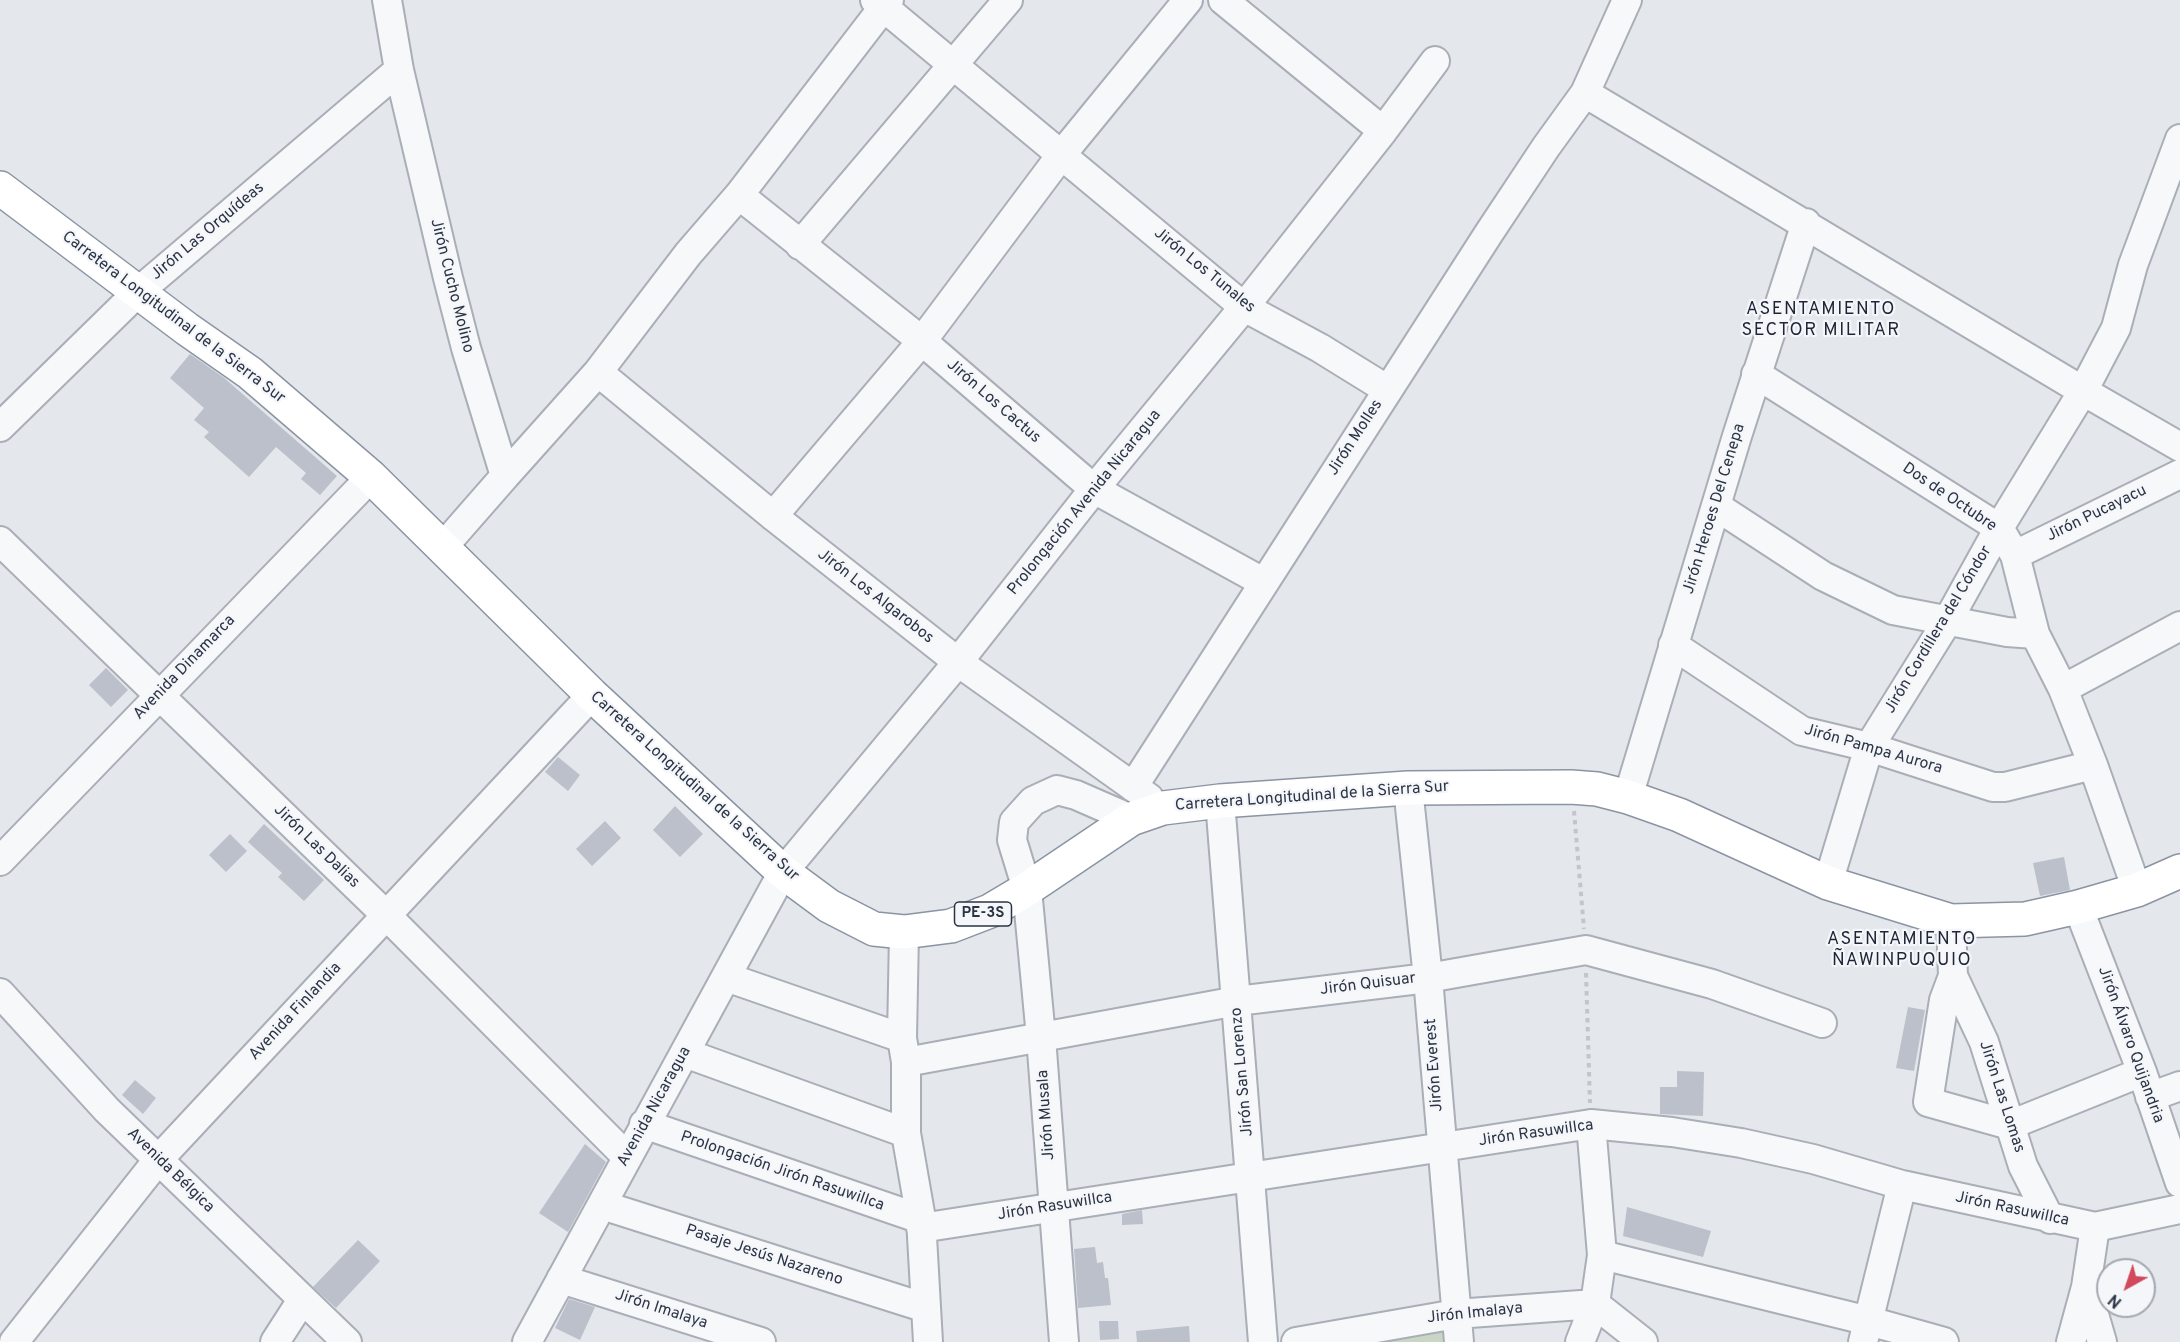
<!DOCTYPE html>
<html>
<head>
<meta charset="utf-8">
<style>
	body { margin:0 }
	#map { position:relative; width:2180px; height:1342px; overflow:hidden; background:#e4e7ec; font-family:Overpass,sans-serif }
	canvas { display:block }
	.north { position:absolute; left:2096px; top:1258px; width:60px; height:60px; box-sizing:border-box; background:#f4f6f9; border:2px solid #a4a8b1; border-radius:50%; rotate:220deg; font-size:16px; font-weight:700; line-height:24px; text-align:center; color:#2b3445 }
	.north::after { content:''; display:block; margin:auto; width:21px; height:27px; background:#d1495b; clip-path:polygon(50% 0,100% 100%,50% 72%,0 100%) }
</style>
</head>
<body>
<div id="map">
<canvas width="2180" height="1342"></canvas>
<div class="north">N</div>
</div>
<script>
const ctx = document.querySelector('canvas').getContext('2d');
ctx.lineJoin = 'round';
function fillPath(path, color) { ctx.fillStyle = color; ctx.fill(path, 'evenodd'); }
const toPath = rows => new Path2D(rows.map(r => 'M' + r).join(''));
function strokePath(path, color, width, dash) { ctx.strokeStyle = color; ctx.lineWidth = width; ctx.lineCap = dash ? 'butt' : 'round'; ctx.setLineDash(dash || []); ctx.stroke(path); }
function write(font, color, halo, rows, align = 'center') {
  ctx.font = font + ' Overpass,sans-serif'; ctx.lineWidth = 4.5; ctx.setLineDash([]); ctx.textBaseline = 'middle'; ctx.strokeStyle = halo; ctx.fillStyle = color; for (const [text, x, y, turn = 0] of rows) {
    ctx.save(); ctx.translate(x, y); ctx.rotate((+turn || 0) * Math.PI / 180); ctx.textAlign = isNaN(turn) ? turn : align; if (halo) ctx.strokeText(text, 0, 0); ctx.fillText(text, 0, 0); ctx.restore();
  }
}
const green = toPath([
	[1442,1325,1451,1342,1328,1342]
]);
const building = toPath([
	[190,354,223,377,337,476,320,495,301,479,306,473,276,447,249,477,204,437,209,432,194,420,204,408,170,378],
	[106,668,128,690,111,707,89,685],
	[558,757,580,775,568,791,545,772],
	[675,806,703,834,680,857,653,830],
	[605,821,621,838,592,866,576,849],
	[264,824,324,880,304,901,278,877,282,873,248,842],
	[230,834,247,851,226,872,209,855],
	[2064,857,2070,890,2040,896,2033,863],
	[1908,1007,1925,1010,1914,1071,1896,1068],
	[1677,1071,1704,1072,1703,1116,1660,1114,1660,1087,1677,1087],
	[135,1080,156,1098,143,1114,122,1095],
	[585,1144,606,1162,568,1232,539,1213],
	[1627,1207,1711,1231,1703,1257,1623,1236],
	[1142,1210,1143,1224,1122,1225,1122,1214],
	[358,1240,380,1261,336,1308,313,1287],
	[1095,1247,1097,1263,1103,1262,1105,1278,1108,1278,1111,1305,1078,1308,1074,1249],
	[569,1299,595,1307,580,1340,555,1328],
	[1099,1321,1118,1321,1119,1339,1100,1340],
	[1189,1326,1190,1342,1137,1342,1136,1331]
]);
const path = toPath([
	[1574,811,1584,929],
	[1586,973,1590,1103]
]);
const minor = toPath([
	[387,0,399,70,448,278,466,348,505,476,442,548],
	[875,0,1244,307,1320,348,1388,390],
	[1223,0,1383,131],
	[1585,93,2083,391,2180,447],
	[739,195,922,341,1094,489,1263,582],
	[800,245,1008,0],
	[598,372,773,516,958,662,1149,798],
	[1756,374,1999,528,2015,555,2035,634,2063,689,2093,765,2137,890],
	[0,427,138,292,399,70],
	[505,476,598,372,688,254,739,195,889,0],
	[1716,506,1823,576,1893,610,2007,632,2035,634],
	[773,516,922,341,1062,154,1188,0],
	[0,541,386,915,627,1157],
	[2015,555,2180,474],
	[1673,645,1802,731,1869,747,1993,787,2005,787,2093,765],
	[2063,689,2180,626],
	[1133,787,1489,233,1546,147,1585,93,1627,0],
	[1408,788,1428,978,1459,1342],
	[1628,797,1737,436,1806,223],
	[1220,801,1263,1342],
	[0,861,371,477],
	[1828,883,1869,747,1948,620,1999,528,2083,391,2116,328,2133,265,2180,139],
	[2078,907,2142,1072,2180,1183],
	[1951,921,1953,976,1944,1000,1928,1102,2010,1125,2142,1072],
	[904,932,902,1038,906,1062,906,1133,921,1219,928,1342],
	[1953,976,1984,1042,2023,1166,2050,1219],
	[726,977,902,1038],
	[0,993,107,1110,347,1342],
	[685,1053,906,1133],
	[906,1062,1237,1001,1428,978,1586,950,1712,984,1822,1023],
	[2150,1097,2180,1086],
	[644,1124,921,1219],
	[602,1205,926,1308],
	[921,1228,1591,1124,1672,1132,1741,1143,1813,1159,1902,1185,2095,1227,2180,1209],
	[1602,1255,1869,1321,1944,1342],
	[561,1279,761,1342],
	[2086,1287,2102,1342],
	[14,1342,158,1160,592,695],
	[275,1342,302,1300],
	[527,1342,783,872,958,662,1094,489,1244,307,1383,131,1435,61],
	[1064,1342,1041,1037,1027,889,1012,840,1014,822,1033,801,1057,790,1076,795,1131,819],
	[1296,1342,1456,1314,1595,1304,1643,1342],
	[1580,1342,1595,1304,1602,1255,1591,1124],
	[1863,1342,1902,1185],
	[2071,1342,2086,1287,2095,1227]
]);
const highway = toPath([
	[0,188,187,329,250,373,371,477,592,695,783,872,829,906,874,929,904,932,951,926,990,911,1027,889,1131,819,1163,808,1220,801,1408,788,1571,787,1597,789,1628,797,1679,815,1828,883,1951,921,2025,919,2078,907,2137,890,2180,871]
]);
const shields = [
	[983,914,57]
];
const shieldNames = [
	["PE-3S",983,914]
];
const streetNames = [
	["Jirón Las Orquídeas",208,232,-40],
	["Jirón Los Tunales",1204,271,39],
	["Jirón Cucho Molino",451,286,76],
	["Carretera Longitudinal de la Sierra Sur",173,318,37],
	["Jirón Los Cactus",993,402,41],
	["Jirón Molles",1356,438,-57],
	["Dos de Octubre",1949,498,34],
	["Prolongación Avenida Nicaragua",1085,503,-51],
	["Jirón Heroes Del Cenepa",1715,509,-73],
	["Jirón Pucayacu",2097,514,-26],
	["Jirón Los Algarobos",875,597,38],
	["Jirón Cordillera del Cóndor",1939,630,-59],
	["Avenida Dinamarca",185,668,-46],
	["Jirón Pampa Aurora",1873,750,16],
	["Carretera Longitudinal de la Sierra Sur",694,787,42],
	["Carretera Longitudinal de la Sierra Sur",1312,797,-4],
	["Jirón Las Dalias",316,847,44],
	["Jirón Quisuar",1368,985,-7],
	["Avenida Finlandia",296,1012,-47],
	["Jirón Álvaro Quijandria",2130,1045,70],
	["Jirón Everest",1435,1065,-94],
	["Jirón San Lorenzo",1243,1072,-95],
	["Jirón Las Lomas",2001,1097,72],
	["Avenida Nicaragua",655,1107,-61],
	["Jirón Musala",1047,1115,-94],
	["Jirón Rasuwillca",1536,1134,-8],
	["Avenida Bélgica",170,1171,44],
	["Prolongación Jirón Rasuwillca",782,1172,19],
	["Jirón Rasuwillca",1055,1207,-9],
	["Jirón Rasuwillca",2012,1210,12],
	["Pasaje Jesús Nazareno",764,1256,18],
	["Jirón Imalaya",661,1310,18],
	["Jirón Imalaya",1475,1314,-6]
];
const neighbourhoodNames = [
	["ASENTAMIENTO",1821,310],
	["SECTOR MILITAR",1821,331],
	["ASENTAMIENTO",1902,940],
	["ÑAWINPUQUIO",1902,961]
];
fillPath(green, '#c9d6c5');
fillPath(building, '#bbc0ca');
strokePath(minor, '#a9aeb7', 32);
strokePath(highway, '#8b94a3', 36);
strokePath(path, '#c2c5cb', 4, [4.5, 4.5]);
strokePath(minor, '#f7f8fa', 28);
strokePath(highway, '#fff', 33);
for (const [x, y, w] of shields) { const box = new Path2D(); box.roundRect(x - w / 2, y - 12, w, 24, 4.5); ctx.fillStyle = '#f4f6f9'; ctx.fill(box); strokePath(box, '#2b3445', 1.5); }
write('bold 15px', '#2b3445', null, shieldNames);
write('16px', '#2b3445', '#f4f6f9', streetNames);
ctx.letterSpacing = '1.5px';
write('18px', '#1d2536', '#f4f6f9', neighbourhoodNames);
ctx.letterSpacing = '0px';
</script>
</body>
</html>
